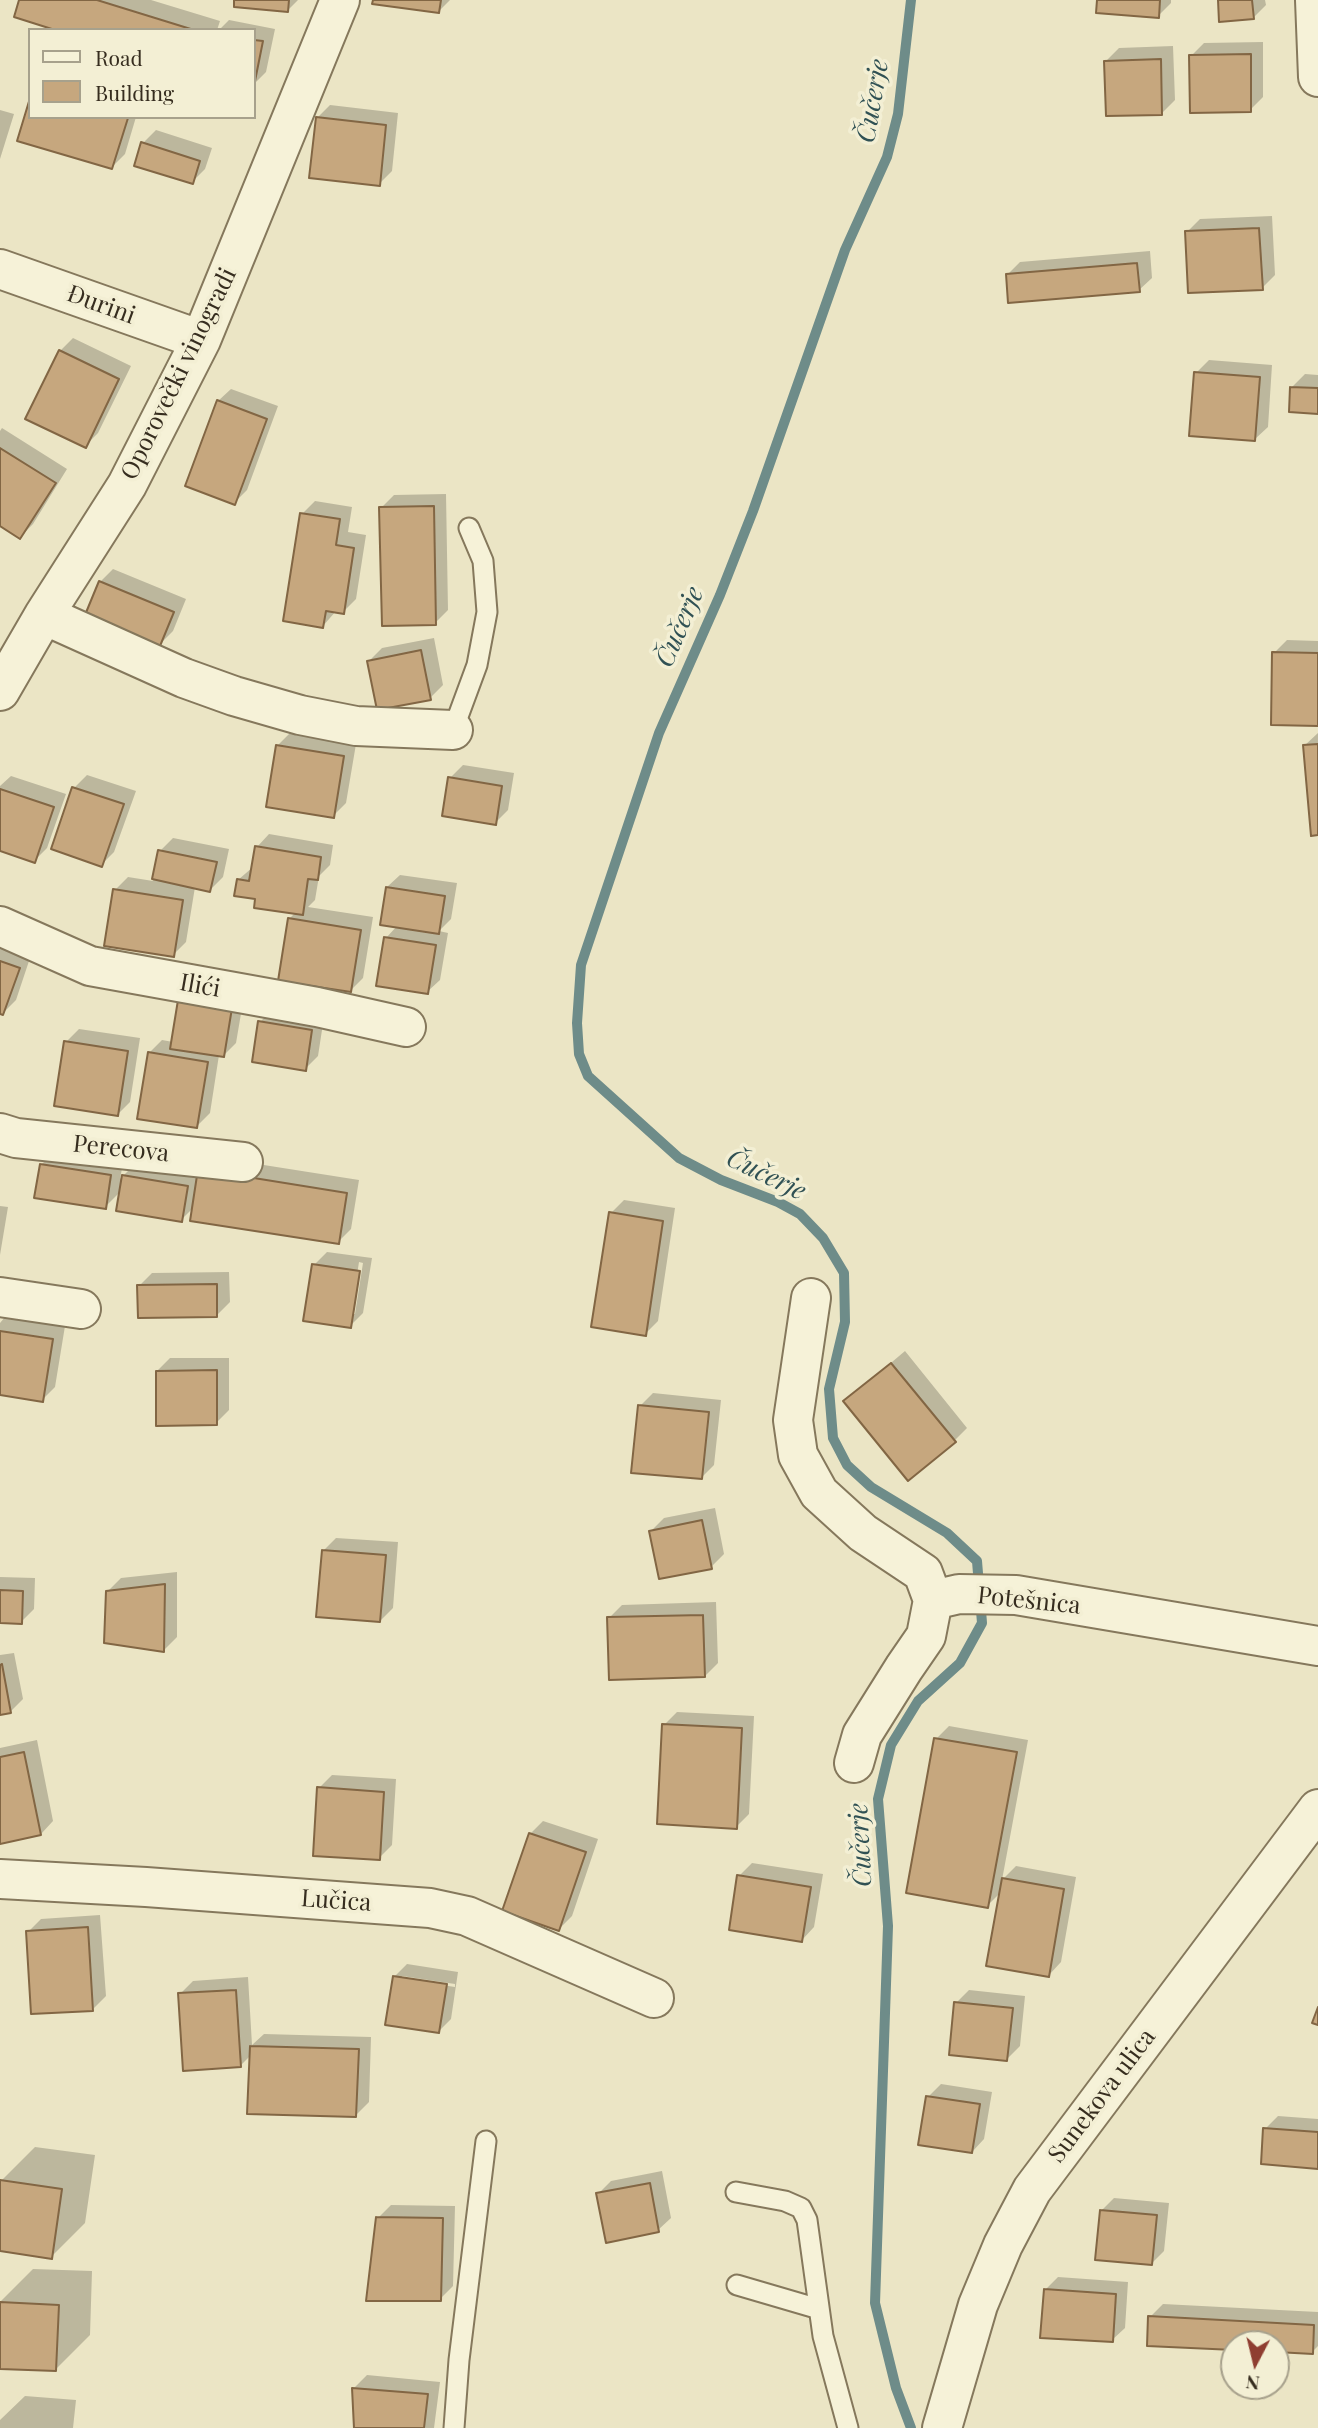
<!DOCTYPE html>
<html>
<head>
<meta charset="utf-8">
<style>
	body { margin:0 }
	#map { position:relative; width:1318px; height:2428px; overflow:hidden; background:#ebe5c5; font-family:"Playfair Display",serif }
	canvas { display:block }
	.legend { position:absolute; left:28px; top:28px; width:228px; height:91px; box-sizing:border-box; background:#f3efd4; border:2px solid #a7a18c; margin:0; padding:9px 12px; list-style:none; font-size:21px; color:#362d1f }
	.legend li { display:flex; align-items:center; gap:14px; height:35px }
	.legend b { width:35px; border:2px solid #a7a18c }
	.north { position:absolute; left:1220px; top:2330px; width:70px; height:70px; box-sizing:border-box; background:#f3efd4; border:2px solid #a7a18c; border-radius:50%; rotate:187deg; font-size:19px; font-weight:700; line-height:28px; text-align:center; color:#362d1f }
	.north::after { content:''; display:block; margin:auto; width:24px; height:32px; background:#8f3e31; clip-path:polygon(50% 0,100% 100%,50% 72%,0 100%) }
</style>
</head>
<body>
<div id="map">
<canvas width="1318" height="2428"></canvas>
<ul class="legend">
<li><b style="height:9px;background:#f6f2d8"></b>Road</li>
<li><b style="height:19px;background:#c6a77e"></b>Building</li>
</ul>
<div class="north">N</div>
</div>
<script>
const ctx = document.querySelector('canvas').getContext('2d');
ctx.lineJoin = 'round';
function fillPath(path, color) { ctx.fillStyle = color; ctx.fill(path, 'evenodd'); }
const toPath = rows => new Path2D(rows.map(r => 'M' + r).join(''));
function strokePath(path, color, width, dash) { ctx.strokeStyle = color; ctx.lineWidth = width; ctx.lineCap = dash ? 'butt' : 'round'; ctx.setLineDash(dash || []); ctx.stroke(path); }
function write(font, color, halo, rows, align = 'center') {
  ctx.font = font + ' "Playfair Display",serif'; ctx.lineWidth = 7; ctx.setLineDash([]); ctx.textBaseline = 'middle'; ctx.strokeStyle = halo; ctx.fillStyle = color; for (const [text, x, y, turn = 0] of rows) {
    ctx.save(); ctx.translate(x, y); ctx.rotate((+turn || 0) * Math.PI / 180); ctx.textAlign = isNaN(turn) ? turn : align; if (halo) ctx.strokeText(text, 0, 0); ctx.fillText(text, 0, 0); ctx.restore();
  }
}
const shadow = toPath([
	[21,0,151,0,220,21,217,30,61,30],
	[236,0,298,0,288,10],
	[375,0,450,0,439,11],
	[1098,0,1171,0,1171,3,1158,16],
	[1219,0,1265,0,1266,5,1253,18],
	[229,20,275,29,266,72,254,84,254,30,219,30],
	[1263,42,1263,97,1250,110,1191,56,1204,43],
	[1173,46,1175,100,1162,113,1106,61,1119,48],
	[330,105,398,113,392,171,379,184,317,118],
	[0,110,14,114,0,159],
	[30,117,136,117,125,154,112,167],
	[156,130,212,148,205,169,192,182,143,143],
	[1272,216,1275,275,1262,288,1187,232,1200,219],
	[1150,251,1152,278,1139,290,1007,275,1020,262],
	[73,338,131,366,98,433,85,446,60,351],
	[1209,360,1272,365,1268,427,1255,439,1196,373],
	[1305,374,1318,375,1318,413,1292,387],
	[231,389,278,406,247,490,234,503,218,401],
	[2,428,67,469,33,524,20,537,0,524,0,431],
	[446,494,448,610,435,623,381,508,394,495],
	[315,501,352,507,348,532,366,535,356,599,343,612,336,611,323,626,302,514],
	[113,569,186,599,173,631,160,644,100,582],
	[434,638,443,685,430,698,369,661,382,648],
	[1287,640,1318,641,1318,724,1274,653],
	[290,733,356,744,346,803,333,816,277,746],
	[1318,733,1318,833,1304,746],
	[463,765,514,773,508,810,495,823,450,778],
	[87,775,136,791,114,852,101,865,74,788],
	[11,776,66,794,47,848,34,861,0,849,0,786],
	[269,834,333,845,330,865,319,876,315,900,308,907,373,917,363,978,350,991,289,919,296,912,257,898,238,880,253,867,257,847],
	[173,838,229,849,223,877,210,890,195,887,186,942,173,955,115,890,128,877,153,881,160,851],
	[400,875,457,883,451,919,439,931,448,933,440,980,427,992,386,938,397,926,387,887],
	[0,944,31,955,16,1000,3,1013,0,1012],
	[244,996,236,1043,224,1055,219,1055,210,1113,197,1126,149,1053,162,1040,173,1042],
	[273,1009,324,1017,318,1056,305,1069,260,1022],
	[79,1029,140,1038,130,1102,117,1115,66,1042],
	[54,1152,123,1163,120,1179,136,1163,213,1157,359,1180,351,1229,338,1242,194,1207,181,1220,121,1191,105,1207,41,1165],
	[624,1200,675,1208,658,1321,645,1334,611,1213],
	[0,1206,8,1207,0,1255],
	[327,1252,372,1258,363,1313,350,1326,314,1265],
	[359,1262,363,1263,355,1314,351,1314],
	[229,1272,230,1302,217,1315,139,1286,152,1273],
	[5,1317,65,1326,55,1387,42,1400,0,1393,0,1323],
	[905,1351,967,1428,954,1441,846,1401],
	[170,1358,229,1358,229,1410,216,1423,157,1371],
	[653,1393,721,1400,714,1465,701,1478,640,1406],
	[715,1508,724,1554,711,1567,651,1531,664,1518],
	[336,1538,398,1542,393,1608,380,1621,323,1551],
	[177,1572,177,1637,164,1650,108,1591,121,1578],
	[0,1577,35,1578,34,1609,21,1622,0,1621],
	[716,1602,718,1663,705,1676,609,1618,622,1605],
	[14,1653,23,1699,10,1712,0,1714,0,1655],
	[677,1712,754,1716,749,1814,736,1827,664,1725],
	[949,1726,1028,1740,1002,1880,1016,1866,1076,1877,1061,1962,1049,1975,1001,1892,987,1906,936,1739],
	[37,1740,53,1821,41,1834,0,1842,0,1748],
	[332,1775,396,1779,392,1845,379,1858,319,1788],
	[543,1821,598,1839,572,1916,559,1929,530,1834],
	[752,1863,823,1874,814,1927,802,1940,739,1876],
	[100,1915,106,1996,93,2009,28,1932,41,1919],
	[407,1964,458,1972,451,2019,438,2032,394,1977],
	[402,1976,455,1984,455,1987,402,1979],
	[248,1977,252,2045,264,2034,371,2037,369,2102,356,2115,251,2055,240,2066,180,1994,193,1981],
	[969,1990,1025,1996,1020,2046,1007,2059,956,2003],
	[941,2084,992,2092,984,2139,972,2152,928,2097],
	[1278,2116,1318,2119,1318,2167,1265,2129],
	[35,2147,95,2155,85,2223,51,2257,0,2250,1,2181],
	[662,2171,671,2218,658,2230,598,2194,611,2181],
	[1114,2198,1169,2203,1164,2251,1151,2264,1101,2211],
	[391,2205,455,2206,453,2286,440,2299,378,2218],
	[33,2269,92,2271,90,2335,55,2370,0,2367,0,2302],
	[1058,2277,1128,2282,1125,2328,1112,2340,1045,2290],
	[1163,2304,1318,2312,1318,2346,1312,2352,1276,2351,1276,2344,1234,2344,1234,2348,1150,2317],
	[367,2375,440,2382,434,2428,356,2428,354,2388],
	[25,2396,76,2400,73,2428,0,2428,0,2420]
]);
const stream = toPath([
	[911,2428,896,2388,875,2303,888,1926,878,1799,891,1745,918,1701,960,1663,982,1623,977,1561,947,1533,871,1487,847,1465,833,1438,829,1389,845,1322,844,1273,823,1238,800,1214,778,1202,721,1180,679,1158,588,1076,579,1054,577,1023,581,965,659,733,720,595,753,511,845,250,887,157,898,114,911,0]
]);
const building = toPath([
	[19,0,97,0,194,30,55,30,14,17,19,0],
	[234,0,289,0,288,12,234,7,234,0],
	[373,0,441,0,439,13,372,4,373,0],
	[1097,0,1160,0,1159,18,1096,13,1097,0],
	[1218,0,1252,0,1254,19,1219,22,1218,0],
	[254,40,263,41,254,86,254,40],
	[1251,54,1251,112,1190,113,1189,55,1251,54],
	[1161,59,1162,115,1106,116,1104,61,1161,59],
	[30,98,30,117,128,118,112,169,17,141,30,98],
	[316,117,386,125,380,186,309,178,316,117],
	[141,142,200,161,193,184,134,166,141,142],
	[1259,228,1263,290,1188,293,1185,231,1259,228],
	[1137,263,1140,292,1008,303,1006,274,1137,263],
	[59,350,119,379,86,448,25,419,59,350],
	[1194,372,1260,377,1255,441,1189,436,1194,372],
	[1290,387,1318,388,1318,414,1289,412,1290,387],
	[217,400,267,419,235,505,185,486,217,400],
	[0,448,56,483,20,539,0,526,0,448],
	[434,506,436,625,382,626,379,507,434,506],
	[300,513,340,519,336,545,354,548,344,614,326,611,323,628,283,621,300,513],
	[99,581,174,612,160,646,85,615,99,581],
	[421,650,431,700,377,710,367,661,421,650],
	[1272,652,1318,653,1318,726,1271,725,1272,652],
	[1318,744,1318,835,1311,836,1303,745,1318,744],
	[276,745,344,756,334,818,266,807,276,745],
	[448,777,502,786,496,825,442,816,448,777],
	[72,787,124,804,102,867,51,849,72,787],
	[0,789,54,807,35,863,0,851,0,789],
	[255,846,321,857,318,880,308,879,303,915,254,908,255,899,234,896,237,879,249,881,255,846],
	[158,850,217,862,210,892,152,879,158,850],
	[386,887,445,896,439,934,380,925,386,887],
	[113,889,183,900,174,957,104,946,113,889],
	[288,918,361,930,351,992,278,981,288,918],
	[384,937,436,945,428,994,376,986,384,937],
	[0,961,20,968,3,1015,0,1014,0,961],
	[178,1000,232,1008,224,1057,170,1049,178,1000],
	[258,1021,312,1030,306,1071,252,1062,258,1021],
	[64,1041,128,1051,118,1116,54,1106,64,1041],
	[148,1052,208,1062,197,1128,137,1119,148,1052],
	[40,1164,111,1175,106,1209,34,1198,40,1164],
	[198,1169,347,1193,339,1244,190,1221,198,1169],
	[122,1175,188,1186,182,1222,116,1211,122,1175],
	[609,1212,663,1221,646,1336,591,1327,609,1212],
	[312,1264,360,1271,351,1328,303,1321,312,1264],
	[217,1284,217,1317,138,1318,137,1285,217,1284],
	[0,1331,53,1339,43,1402,0,1395,0,1331],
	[891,1363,956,1442,908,1481,843,1401,891,1363],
	[217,1370,217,1425,156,1426,156,1371,217,1370],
	[638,1405,709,1412,702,1479,631,1473,638,1405],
	[702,1520,712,1569,659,1579,649,1531,702,1520],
	[322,1550,386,1555,380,1622,316,1617,322,1550],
	[165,1584,164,1652,104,1643,106,1591,165,1584],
	[0,1590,23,1591,22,1624,0,1623,0,1590],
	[703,1615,705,1677,609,1680,607,1617,703,1615],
	[2,1664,11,1713,0,1715,0,1665,2,1664],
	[662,1724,742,1728,737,1829,657,1824,662,1724],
	[934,1738,1017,1752,988,1908,906,1893,934,1738],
	[24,1752,41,1835,0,1844,0,1757,24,1752],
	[317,1787,384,1792,380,1860,313,1856,317,1787],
	[529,1833,586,1852,559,1931,502,1911,529,1833],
	[737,1875,811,1887,802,1942,729,1930,737,1875],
	[1002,1878,1064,1889,1049,1977,986,1966,1002,1878],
	[88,1927,93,2011,31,2014,26,1931,88,1927],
	[393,1976,447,1984,439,2033,385,2025,393,1976],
	[236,1990,241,2067,183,2071,178,1993,236,1990],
	[954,2002,1013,2008,1007,2061,949,2055,954,2002],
	[1318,2007,1318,2025,1312,2023,1318,2007],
	[250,2046,359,2049,356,2117,247,2114,250,2046],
	[926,2096,980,2104,972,2153,918,2145,926,2096],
	[1263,2128,1318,2132,1318,2169,1261,2164,1263,2128],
	[0,2180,62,2189,52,2259,0,2251,0,2180],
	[650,2183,659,2232,606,2243,596,2193,650,2183],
	[1100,2210,1157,2215,1152,2265,1095,2260,1100,2210],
	[376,2217,443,2218,441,2301,366,2301,376,2217],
	[1044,2289,1116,2294,1113,2342,1040,2338,1044,2289],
	[0,2302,59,2305,56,2371,0,2369,0,2302],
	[1148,2316,1314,2325,1313,2354,1276,2352,1276,2344,1234,2344,1234,2350,1147,2346,1148,2316],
	[352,2388,428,2394,424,2428,354,2428,352,2388]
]);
const service = toPath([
	[453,730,477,665,487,612,483,561,469,528],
	[736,2192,785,2201,801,2208,807,2220,823,2336,848,2428],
	[737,2285,819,2309],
	[454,2428,459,2360,486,2141]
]);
const minor = toPath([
	[0,269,201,340],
	[44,615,184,678,234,696,300,715,356,726,453,730],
	[0,691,44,615,127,485,201,340,340,0],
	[0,926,90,966,317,1007,406,1027],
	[0,1133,16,1138,243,1162],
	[0,1297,81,1309],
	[811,1298,793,1420,798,1455,819,1493,863,1533,923,1573,933,1600,959,1594,1016,1595,1318,1646],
	[854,1763,862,1735,904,1668,926,1636,933,1600],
	[0,1879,146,1887,430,1908,467,1916,654,1998]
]);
const tertiary = toPath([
	[1315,0,1318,77],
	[942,2428,978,2305,1003,2245,1032,2190,1318,1809]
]);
const streetNames = [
	["Đurini",101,305,20],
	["Oporovečki vinogradi",179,374,-64],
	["Ilići",200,986,10],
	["Perecova",121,1149,6],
	["Potešnica",1029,1601,6],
	["Lučica",336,1901,4],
	["Sunekova ulica",1102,2096,-53]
];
const waterNames = [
	["Čučerje",873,101,-80],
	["Čučerje",680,627,-67],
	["Čučerje",766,1175,26],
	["Čučerje",861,1845,-93]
];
fillPath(shadow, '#0003');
strokePath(stream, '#6e8c89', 10);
fillPath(building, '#c6a77e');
strokePath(building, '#826644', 2);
strokePath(service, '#85785c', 23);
strokePath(minor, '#85785c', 42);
strokePath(tertiary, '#85785c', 42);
strokePath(service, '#f6f2d8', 19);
strokePath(minor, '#f6f2d8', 38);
strokePath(tertiary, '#f6f2d8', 38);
write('24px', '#362d1f', '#f3efd4', streetNames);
write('italic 26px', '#305154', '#f3efd4', waterNames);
</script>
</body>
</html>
